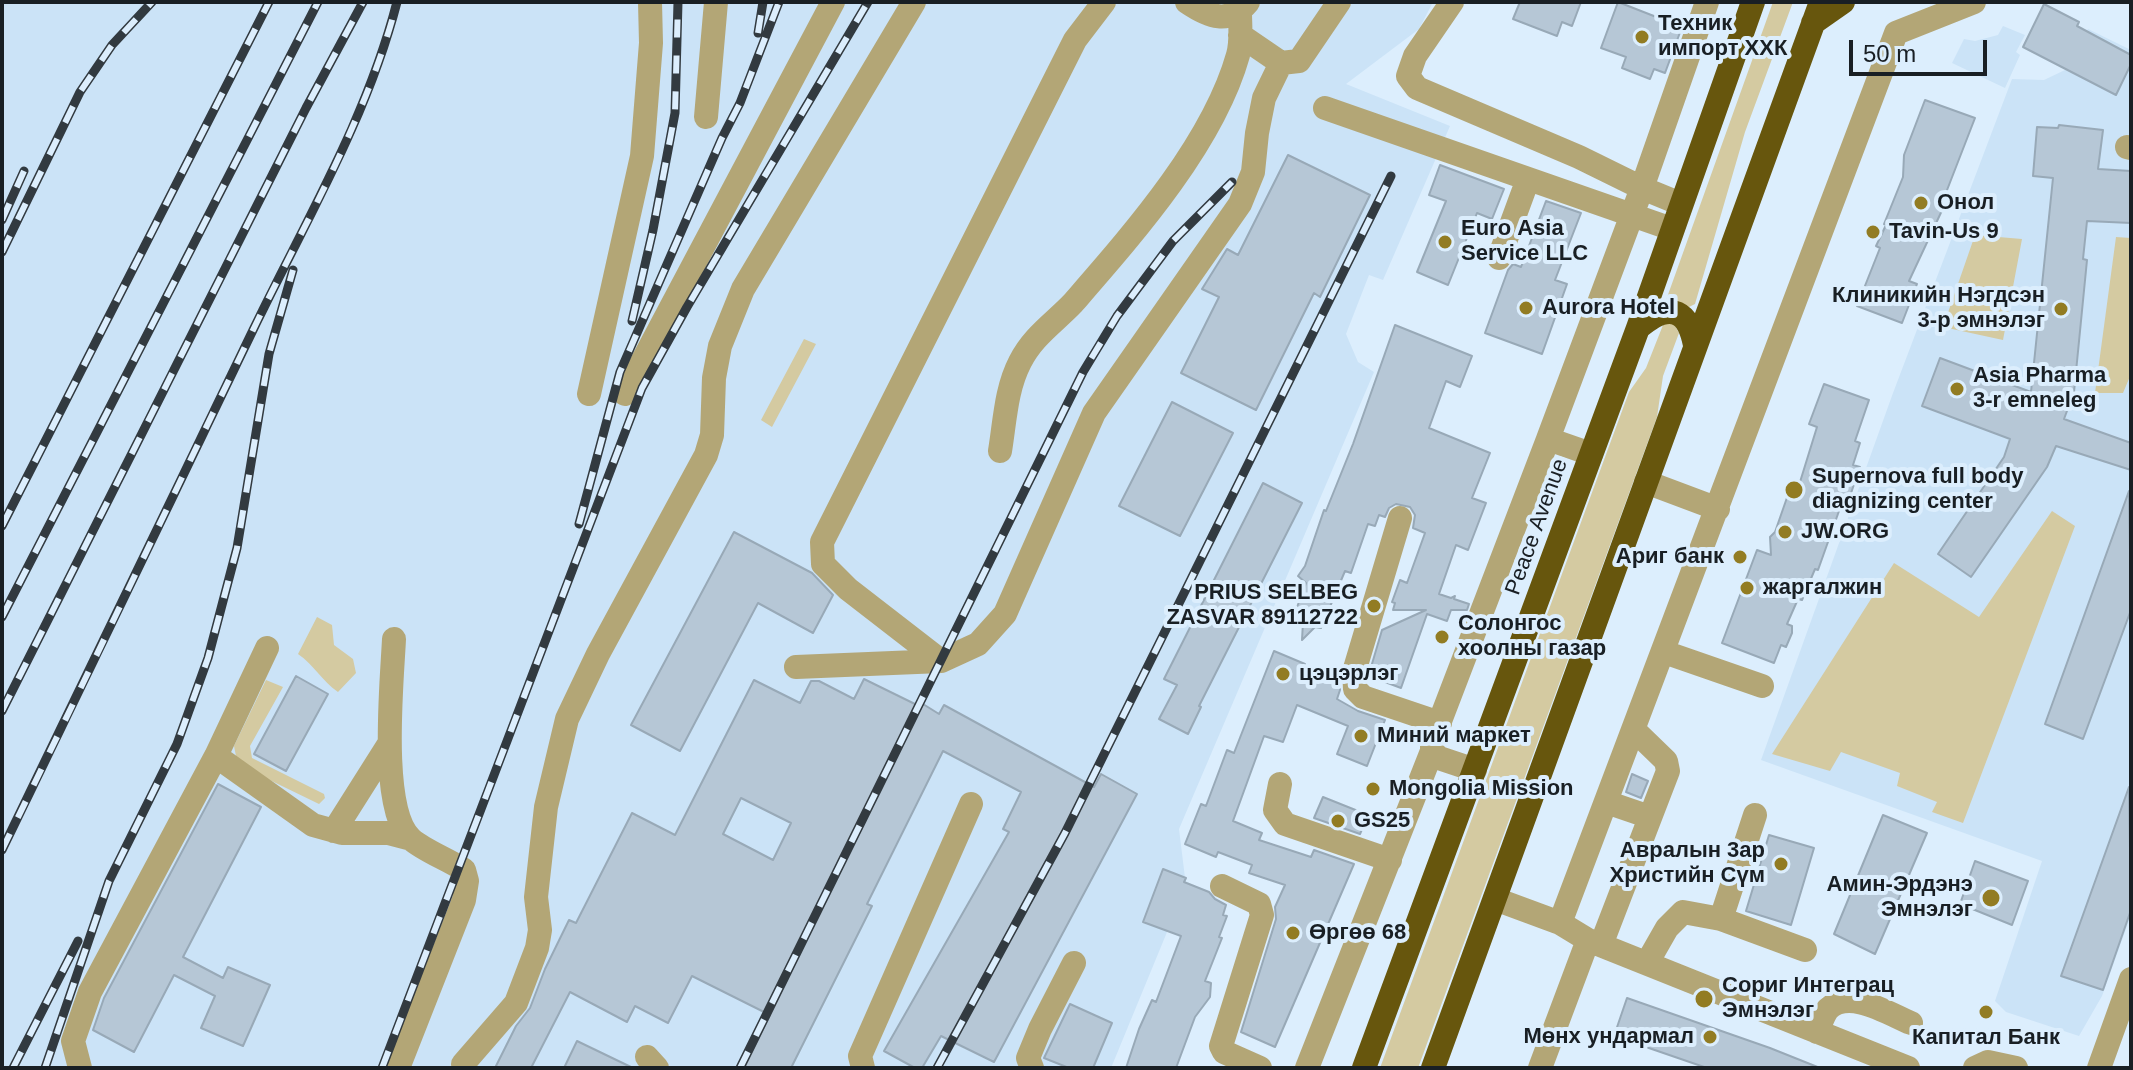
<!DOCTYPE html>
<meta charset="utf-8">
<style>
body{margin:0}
#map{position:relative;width:2133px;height:1070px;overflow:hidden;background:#dceefd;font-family:Helvetica,sans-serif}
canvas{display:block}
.frame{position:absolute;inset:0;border:4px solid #191f24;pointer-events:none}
.scale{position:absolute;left:1849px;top:40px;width:138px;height:36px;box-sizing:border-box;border:4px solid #191f24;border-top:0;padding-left:10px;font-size:24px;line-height:28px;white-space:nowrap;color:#191f24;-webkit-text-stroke:6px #dceefd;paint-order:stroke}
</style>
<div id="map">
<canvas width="2133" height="1070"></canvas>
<div class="frame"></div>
<div class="scale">50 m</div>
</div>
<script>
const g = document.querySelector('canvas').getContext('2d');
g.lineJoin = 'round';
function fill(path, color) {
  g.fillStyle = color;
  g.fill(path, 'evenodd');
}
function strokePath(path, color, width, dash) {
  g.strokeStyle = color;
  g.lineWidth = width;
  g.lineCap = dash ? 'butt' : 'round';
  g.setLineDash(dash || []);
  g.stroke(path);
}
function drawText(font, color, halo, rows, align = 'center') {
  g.font = font + ' Helvetica,sans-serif';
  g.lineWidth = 8;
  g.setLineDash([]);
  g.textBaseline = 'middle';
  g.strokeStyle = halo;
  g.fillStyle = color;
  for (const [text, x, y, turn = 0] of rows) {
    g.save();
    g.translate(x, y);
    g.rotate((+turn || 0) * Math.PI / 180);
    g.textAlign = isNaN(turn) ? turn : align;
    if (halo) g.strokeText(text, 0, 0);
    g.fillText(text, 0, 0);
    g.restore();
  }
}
const built = new Path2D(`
 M2,2H1433L1419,29L1346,84L1450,126L1383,280L1369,275L1346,334L1358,362L1374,372L1179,829L1186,886L1111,1068H2Z
 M2003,26L2025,35L2016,52L2020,55L2005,88L1952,63L1964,39L1975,41L1998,35Z
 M2088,29L2131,50V915L2102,996L2079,1036L2006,1012L1995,1001L2042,861L1761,760L1893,393L2012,79L2044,80L2065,70Z`);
const green = new Path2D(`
 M1773,2H1793L1745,132L1695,304L1687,308L1665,303Z
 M1975,235L2022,239L2003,340L1943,327Z
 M2116,237L2131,238V374L2123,393H2095Z
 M1673,322L1679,333L1663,376L1657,417L1418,1068H1380L1629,392L1646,368L1663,325Z
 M804,339L816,344L772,427L761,420Z
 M2052,511L2075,526L1963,823L1932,812L1937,802L1897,786L1900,773L1841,752L1830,771L1772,754L1894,563L1979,617Z
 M317,617L332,625L334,645L353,659L356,673L338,692C322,681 314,665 298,654Z
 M266,680L283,687L250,746L252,758L324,794L325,798L319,804L247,769L237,761L234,746Z`);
const building = new Path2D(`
 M1520,2H1581L1572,26L1562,22L1557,36L1513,19Z
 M1618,2L1682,27L1665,73L1654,69L1650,79L1622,68L1626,57L1601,48Z
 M2044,4L2079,22L2077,26L2131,55V64L2116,95L2023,47Z
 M1925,100L1975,118L1942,203L1945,204L1909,281L1917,284L1902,323L1857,306L1880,248L1876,246L1886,225L1884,224L1903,177L1904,155Z
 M2059,125L2103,130L2098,169L2131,171V223L2087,221L2083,259L2087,260L2074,392L2064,419L2131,443V470L2056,446L2047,467L1971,577L1938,554L2004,457L2010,439L1922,406L1940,358L2031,392L2053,178L2033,176L2037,127L2058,128Z
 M1288,155L1370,195L1320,297L1314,293L1256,410L1181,373L1219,297L1202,289L1227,249L1238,255Z
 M1440,165L1504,189L1492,219L1477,213L1448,285L1417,272L1446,201L1429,195Z
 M1546,201L1581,213L1555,280L1567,284L1542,354L1485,333L1508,270L1513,264L1521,267Z
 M1395,325L1472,356L1460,387L1446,381L1429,428L1490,453L1472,498L1486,503L1468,550L1456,545L1439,594L1451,598L1455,596L1454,599L1469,604L1467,610H1451L1447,621L1427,614L1401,688L1369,676V674L1382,630L1426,610H1393L1395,603L1392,602L1400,580L1407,583L1425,533L1413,528L1415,515L1410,507L1396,504L1389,508L1385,517L1379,515L1375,526L1368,524L1351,573L1345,571L1321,628L1315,627L1302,640L1303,622L1293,618L1306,583L1298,576L1305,566L1324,510L1326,511L1353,444Z
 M1824,384L1869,400L1855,441L1860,443L1853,465L1860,467L1849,499L1844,497L1818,570L1815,569L1802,600L1798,599L1787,624L1792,626V633L1786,647L1781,645L1774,663L1722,643L1757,550L1771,555L1770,537L1775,532L1790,489L1800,482L1817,427L1809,424Z
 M1172,402L1233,433L1180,536L1119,506Z
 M1263,483L1302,503L1199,706L1201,707L1188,734L1159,719L1177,685L1164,679Z
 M2129,491L2131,610L2083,739L2045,724Z
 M734,532L812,573L833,595L813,633L758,603L680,751L631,725Z
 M1274,651L1305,664L1304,668L1340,682V690L1337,699L1358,711L1385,720L1367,766L1337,754L1348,726L1297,705L1283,742L1264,736L1233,821L1262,833L1259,840L1311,857L1314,850L1354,864L1275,1047L1241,1032L1276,919L1275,907L1285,885L1249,873L1252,865L1218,852L1216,857L1185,844L1201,804L1206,806L1227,750L1234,753Z
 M296,676L328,694L286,771L254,754Z
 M864,679L921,707L923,704L939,714L944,705L1094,787L1101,774L1137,794L994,1062L941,1036L922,1068H915L884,1051L1009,832L1003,829L1021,792L943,751L867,904L872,906L791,1068H744L770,1015L692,976L668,1023L635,1006L627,1022L570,992L531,1068H495L516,1026L530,1008L545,969L569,920L576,923L632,813L675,835L754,680L800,703L811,681H819L854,699ZM741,798L791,823L773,860L723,834Z
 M1632,774L1648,781L1641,798L1626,792Z
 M218,784L261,807L183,957L223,978L228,967L270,985L243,1046L201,1028L215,996L174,975L134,1052L93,1030L104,998Z
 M2129,787L2131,910L2103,990L2061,976Z
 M1323,797L1368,815L1360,834L1314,818Z
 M1883,815L1927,833L1875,954L1834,934Z
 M1769,835L1814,848L1791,925L1746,911Z
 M1975,861L2028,881L2012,925L1960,904Z
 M1163,869L1186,878L1184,882L1209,892L1215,899L1226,905L1223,915L1227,916L1219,937L1222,938L1205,981L1211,983L1210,997L1195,1017L1176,1068H1126L1139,1029L1152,1000L1156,1002L1181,936L1143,922Z
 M1627,998L1770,1048L1820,1068H1707L1614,1036Z
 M1070,1004L1112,1023L1093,1068H1069L1044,1058Z
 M577,1041L633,1068H564Z`);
const minor = new Path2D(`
 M1187,2C1209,17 1229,25 1248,2
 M1452,2L1415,56L1408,76L1417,88L1579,157L1642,188L1548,439
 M1240,35L1281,63
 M1325,108L1672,229
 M706,117L716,2
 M2127,147L2131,148
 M1681,204L1642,188L1707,2
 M1499,258L1528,179
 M589,394L642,156L651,43L650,2
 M625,394L833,2
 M1000,451C1005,420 1006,389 1020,362C1033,336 1054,323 1073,303C1133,234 1213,144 1238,55C1242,41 1240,26 1240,12
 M1646,482L1718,509
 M1400,518L1354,672L1355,689L1363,697L1440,723
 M394,639C392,682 379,809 411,839C423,850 449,860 464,870L467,881L464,900L398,1068
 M1664,652L1762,686
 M941,661L848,589L823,564L822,542L1075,40L1104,2
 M796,667L941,661L978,644L1005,614L1094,413L1240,204L1253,172L1257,133L1264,98L1281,63L1299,61L1339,2
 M216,756L313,825L342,833H388L411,839
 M1475,770L1439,758L1432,751V742L1548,439L1591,454
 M1280,784L1275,810L1285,824L1390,860
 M1606,802L1650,817
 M334,831L389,744
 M1222,886L1259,904L1262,915L1221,1046L1224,1052L1260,1068
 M1495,899L1560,923L1588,940L1908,1068
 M1721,919L1755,815
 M1560,923L1896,33L1974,2
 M1601,945L1668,771L1666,761L1634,730
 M1647,963L1667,928L1683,912L1721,919L1805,950
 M1817,1032C1820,1026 1823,1015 1828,1009C1849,988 1889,1014 1911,1023
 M647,1057L657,1068
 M463,1064L516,1003L537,948L540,930L536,897L546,807L567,719L598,654L706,455L712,435L714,378L720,346L743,289L914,2
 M80,1068L73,1041L90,992L216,756L267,648
 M863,1068L860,1056L971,804
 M1032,1068L1028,1058L1040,1029L1074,963
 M1307,1068L1432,751
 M1540,1068L1588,940
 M1975,1068L1988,1062L2016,1068
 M2099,1068L2131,979`);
const highway = new Path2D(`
 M1813,23L1843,2
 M1638,328C1666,304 1687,305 1695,345
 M1364,1068L1638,328L1753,2
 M1433,1068L1821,2`);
const rail = new Path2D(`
 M758,33L763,2
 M2,220L24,171
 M2,252L80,92L112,45L152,2
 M632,321L653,230L675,113L678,2
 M579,524L620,372L722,138L740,103L779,2
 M2,526L269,2
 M2,617L318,2
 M2,711L306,108L363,2
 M2,850C87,676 170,502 254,328C306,220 367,118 397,2
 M13,1068L78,941
 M45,1068L109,881L177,744L208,658L237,548L269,354L293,270
 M382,1068L642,388L687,307L868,2
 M740,1068L1083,372L1117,316L1173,241L1232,182
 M937,1068L1065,833L1391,176`);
const markers = [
 [1642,37,8,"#927c23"],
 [1921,203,8,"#927c23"],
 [1873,232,8,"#927c23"],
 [1445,242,8,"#927c23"],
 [1526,308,8,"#927c23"],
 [2061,309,8,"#927c23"],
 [1957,389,8,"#927c23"],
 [1794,490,10,"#927c23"],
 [1785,532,8,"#927c23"],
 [1740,557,8,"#927c23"],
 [1747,588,8,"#927c23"],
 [1374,606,8,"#927c23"],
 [1442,637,8,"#927c23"],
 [1283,674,8,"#927c23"],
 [1361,736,8,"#927c23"],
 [1373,789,8,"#927c23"],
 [1338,821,8,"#927c23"],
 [1781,864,8,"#927c23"],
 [1991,898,10,"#927c23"],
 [1293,933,8,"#927c23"],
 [1704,999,10,"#927c23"],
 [1986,1012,8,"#927c23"],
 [1710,1037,8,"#927c23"]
];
const poiNames = [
 ["Техник",1658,24],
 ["импорт ХХК",1658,49],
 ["Онол",1937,203],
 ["Euro Asia",1461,229],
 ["Service LLC",1461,254],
 ["Tavin-Us 9",1889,232],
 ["Клиникийн Нэгдсэн",2045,296,"right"],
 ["3-р эмнэлэг",2045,321,"right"],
 ["Aurora Hotel",1542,308],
 ["Asia Pharma",1973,376],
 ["3-r emneleg",1973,401],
 ["Supernova full body",1812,477],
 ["diagnizing center",1812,502],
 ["JW.ORG",1801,532],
 ["Ариг банк",1724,557,"right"],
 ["жаргалжин",1763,588],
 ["PRIUS SELBEG",1358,593,"right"],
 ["ZASVAR 89112722",1358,618,"right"],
 ["Солонгос",1458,624],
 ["хоолны газар",1458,649],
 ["цэцэрлэг",1299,674],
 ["Миний маркет",1377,736],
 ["Mongolia Mission",1389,789],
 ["GS25",1354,821],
 ["Авралын 3ар",1765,851,"right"],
 ["Христийн Сүм",1765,876,"right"],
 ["Амин-Эрдэнэ",1973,885,"right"],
 ["Эмнэлэг",1973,910,"right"],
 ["Өргөө 68",1309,933],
 ["Сориг Интеграц",1722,986],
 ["Эмнэлэг",1722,1011],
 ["Мөнх ундармал",1694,1037,"right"],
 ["Капитал Банк",1986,1038,"center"]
];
const streetNames = [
 ["Peace Avenue",1537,527,-70]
];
fill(built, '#cbe3f7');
fill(green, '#d4caa1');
fill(building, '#b6c7d6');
strokePath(building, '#98a9b7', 2);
strokePath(minor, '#b3a676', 24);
strokePath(highway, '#67560d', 24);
strokePath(rail, '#323a40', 9);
strokePath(rail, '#dceefd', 6, [18]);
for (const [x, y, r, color] of markers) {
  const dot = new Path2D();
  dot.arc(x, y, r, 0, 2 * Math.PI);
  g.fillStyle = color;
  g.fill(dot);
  strokePath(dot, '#dceefd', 3);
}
drawText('bold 22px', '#191f24', '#dceefd', poiNames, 'left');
drawText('22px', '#191f24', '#dceefd', streetNames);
</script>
